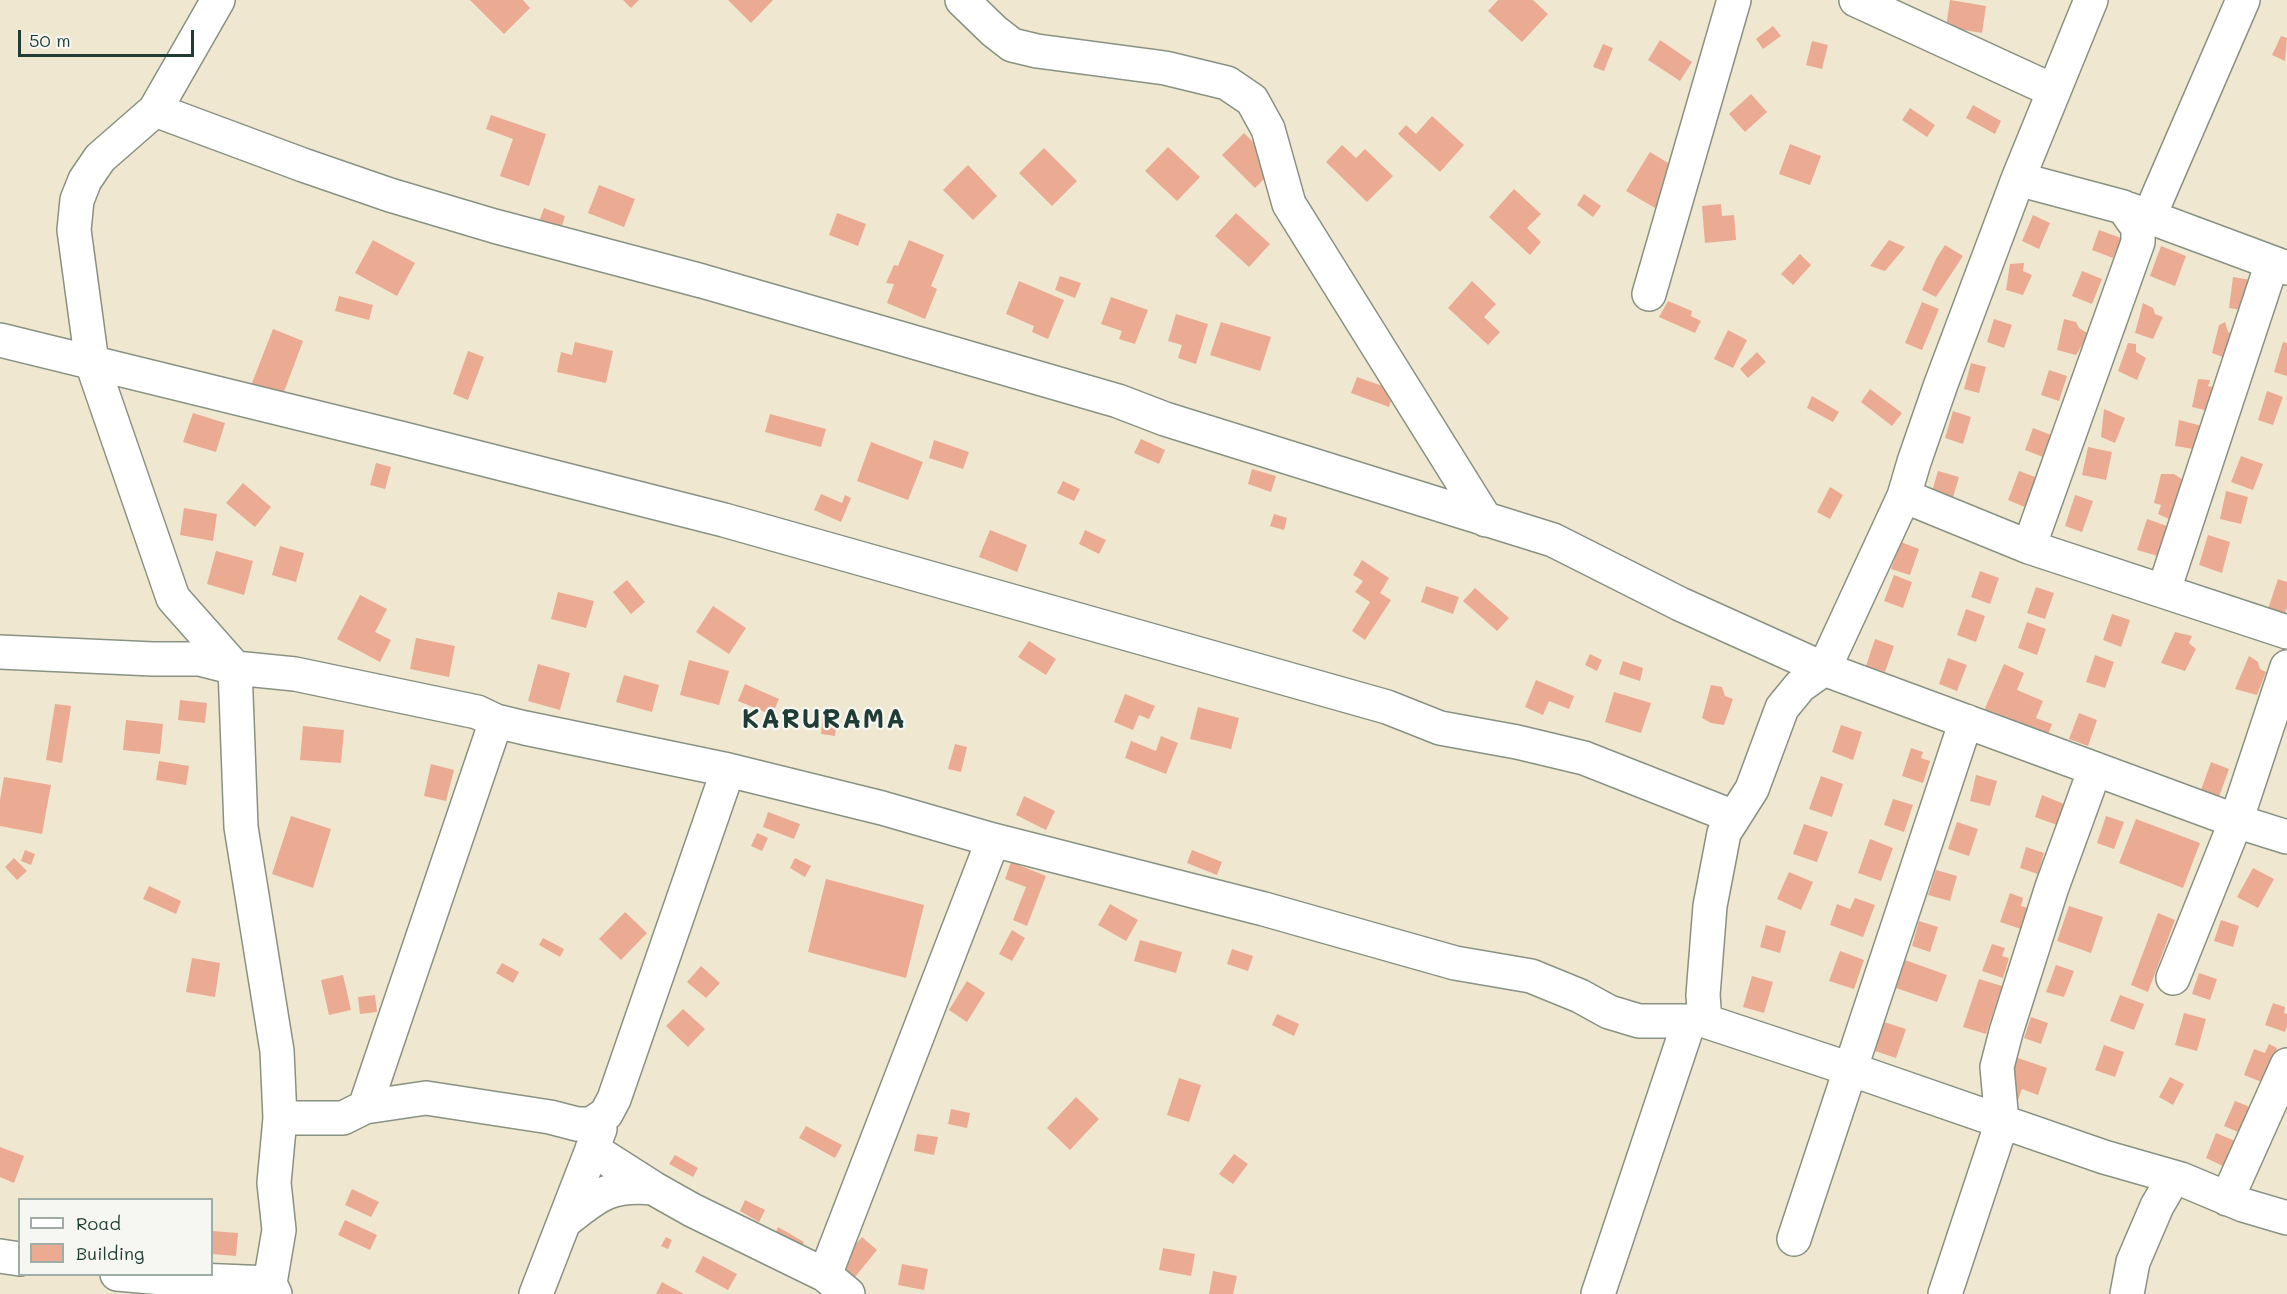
<!DOCTYPE html>
<style>
body{margin:0}
#map{position:relative;width:2287px;height:1294px;overflow:hidden;background:#f0e7d0;font-family:Mali,sans-serif}
canvas{display:block}
.legend{position:absolute;left:18px;top:1198px;width:195px;height:78px;box-sizing:border-box;background:#f6f6f2;border:2px solid #a0aca6;margin:0;padding:8px 10px;list-style:none;font-size:18px;color:#1f3d34}
.legend li{display:flex;align-items:center;gap:12px;height:30px}
.legend b{width:30px;border:2px solid #a0aca6}
.scale{position:absolute;left:18px;top:30px;width:176px;height:27px;box-sizing:border-box;border:3px solid #1f3d34;border-top:0;padding-left:8px;font-size:18px;line-height:21px;white-space:nowrap;color:#1f3d34;-webkit-text-stroke:4px #f6f6f2;paint-order:stroke}
</style>
<div id="map">
<canvas width="2287" height="1294"></canvas>
<ul class="legend">
<li><b style="height:8px;background:#fff"></b>Road</li>
<li><b style="height:16px;background:#ebab92"></b>Building</li>
</ul>
<div class="scale">50 m</div>
</div>
<script>
const g = document.querySelector('canvas').getContext('2d');
g.lineJoin = 'round';
function fill(path, color) {
  g.fillStyle = color;
  g.fill(path, 'evenodd');
}
function strokePath(path, color, width, dash) {
  g.strokeStyle = color;
  g.lineWidth = width;
  g.lineCap = dash ? 'butt' : 'round';
  g.setLineDash(dash || []);
  g.stroke(path);
}
function drawText(font, color, halo, rows, align = 'center') {
  g.font = font + ' Mali,sans-serif';
  g.lineWidth = 4.5;
  g.setLineDash([]);
  g.textBaseline = 'middle';
  g.strokeStyle = halo;
  g.fillStyle = color;
  for (const [text, x, y, turn = 0] of rows) {
    g.save();
    g.translate(x, y);
    g.rotate((+turn || 0) * Math.PI / 180);
    g.textAlign = isNaN(turn) ? turn : align;
    if (halo) g.strokeText(text, 0, 0);
    g.fillText(text, 0, 0);
    g.restore();
  }
}
const building = new Path2D(`
 M470,0H523L530,8L504,34Z
 M623,0H639L631,8Z
 M728,0H773L751,23Z
 M1498,0H1533L1548,14L1522,42L1488,11Z
 M1950,0L1986,6L1982,33L1946,27Z
 M1773,26L1781,36L1763,49L1756,39Z
 M2281,36L2287,38L2285,61L2272,55Z
 M1660,40L1692,62L1680,81L1648,60Z
 M1812,41L1828,45L1822,69L1806,65Z
 M1603,44L1613,48L1604,71L1593,67Z
 M1751,94L1767,112L1745,132L1729,114Z
 M1973,105L2001,121L1995,134L1966,118Z
 M1910,108L1935,125L1927,137L1902,120Z
 M491,115L546,134L529,186L500,176L513,139L486,129Z
 M1432,116L1464,145L1440,172L1398,134L1406,125L1416,134Z
 M1244,133L1277,166L1255,188L1222,155Z
 M1790,144L1821,156L1810,185L1779,174Z
 M1342,145L1356,158L1365,149L1393,176L1367,202L1326,162Z
 M1168,147L1200,177L1177,201L1145,171Z
 M1044,148L1077,181L1052,206L1019,173Z
 M1650,152L1678,169L1655,208L1626,191Z
 M968,165L997,196L973,220L943,190Z
 M599,185L635,199L624,227L588,213Z
 M1514,189L1541,214L1527,228L1541,242L1530,255L1489,217Z
 M1584,194L1601,206L1593,217L1577,205Z
 M1721,204L1722,216L1734,215L1736,240L1705,243L1702,206Z
 M544,208L565,216L560,232L538,224Z
 M837,213L866,224L858,246L829,235Z
 M1236,213L1270,244L1249,267L1215,236Z
 M2033,215L2050,223L2039,249L2022,241Z
 M2099,230L2121,238L2113,258L2092,250Z
 M373,240L415,263L397,296L355,273Z
 M909,240L944,255L931,286L937,289L925,319L887,303L894,284L886,283L894,265L898,266Z
 M1889,240L1905,247L1885,271L1870,266Z
 M1945,245L1963,256L1936,297L1922,290L1936,259Z
 M2161,246L2186,256L2175,286L2150,276Z
 M1800,254L1811,265L1793,285L1781,274Z
 M2024,263L2023,271L2032,275L2023,295L2006,290L2010,264Z
 M2082,271L2102,279L2092,304L2072,296Z
 M1060,276L1081,283L1075,298L1055,290Z
 M2233,277L2251,280L2247,311L2229,308Z
 M1019,281L1064,300L1048,339L1032,332L1034,326L1006,314Z
 M1472,281L1496,304L1484,317L1500,332L1488,345L1448,308Z
 M339,296L373,305L369,320L335,311Z
 M1111,297L1148,310L1135,344L1119,339L1122,331L1101,324Z
 M1668,301L1692,311L1691,316L1701,321L1695,333L1659,317Z
 M1922,302L1939,309L1922,350L1905,343Z
 M2143,303L2153,308L2155,314L2163,317L2153,339L2135,333Z
 M1176,314L1208,324L1196,364L1178,358L1182,345L1168,341Z
 M1994,319L2012,325L2004,348L1987,342Z
 M2064,319L2076,322L2079,328L2089,334L2076,355L2057,350Z
 M1221,322L1271,337L1260,371L1210,355Z
 M2225,322L2228,332L2240,336L2228,359L2212,353L2219,325Z
 M273,329L303,341L281,400L250,388Z
 M1728,330L1747,340L1733,368L1714,359Z
 M575,342L613,351L606,383L557,372L561,352L572,355Z
 M2283,342L2287,343V376L2274,372Z
 M2128,343L2136,344V352L2146,358L2137,380L2118,371Z
 M468,351L484,357L468,400L453,394Z
 M1757,352L1766,362L1748,378L1740,369Z
 M1971,363L1986,367L1979,393L1964,389Z
 M2049,370L2067,376L2059,401L2041,395Z
 M1357,377L1394,390L1389,407L1351,393Z
 M2198,379L2210,380L2208,386L2217,388L2209,411L2192,407Z
 M1870,389L1902,413L1892,426L1861,402Z
 M2267,391L2283,397L2273,425L2258,420Z
 M1812,396L1839,412L1833,422L1807,408Z
 M2104,409L2125,418L2115,443L2101,437Z
 M1953,411L1971,417L1963,444L1945,438Z
 M193,413L225,423L216,452L183,442Z
 M770,414L826,429L821,447L765,432Z
 M2179,420L2202,426L2193,449L2175,446Z
 M2033,428L2051,435L2043,457L2025,450Z
 M1141,439L1165,450L1159,464L1134,453Z
 M934,440L969,452L963,469L929,458Z
 M871,442L923,462L908,500L857,481Z
 M2088,447L2112,452L2106,480L2082,475Z
 M2241,456L2263,464L2253,490L2231,482Z
 M376,463L391,467L385,489L370,485Z
 M1252,469L1276,476L1271,492L1248,484Z
 M1938,471L1959,477L1951,504L1930,498Z
 M2019,471L2038,478L2027,508L2008,500Z
 M2161,474H2174L2186,482L2171,520L2158,514L2161,505L2154,503Z
 M1063,481L1080,489L1074,501L1057,493Z
 M243,483L271,507L255,527L226,503Z
 M1830,487L1843,495L1830,519L1817,512Z
 M2226,491L2248,497L2241,524L2220,519Z
 M821,494L842,503L845,495L851,498L841,522L814,510Z
 M2075,495L2093,501L2082,532L2065,526Z
 M184,508L217,514L213,541L180,535Z
 M1274,514L1287,518L1284,530L1270,526Z
 M2147,519L2167,526L2158,556L2137,550Z
 M990,530L1027,545L1017,572L979,557Z
 M1085,530L1106,540L1099,554L1079,544Z
 M2208,535L2230,542L2222,573L2199,565Z
 M1901,542L1919,549L1910,575L1891,569Z
 M280,546L304,553L296,582L272,575Z
 M216,551L253,561L244,595L207,584Z
 M1362,560L1389,578L1380,593L1391,600L1365,640L1352,631L1370,602L1355,592L1363,581L1353,575Z
 M1980,571L1999,578L1990,604L1971,597Z
 M1894,575L1912,582L1903,608L1884,601Z
 M2278,579L2287,582V607L2285,614L2268,609Z
 M627,580L645,602L631,614L613,592Z
 M1426,586L1459,597L1453,614L1421,602Z
 M2036,587L2054,593L2045,619L2027,613Z
 M1475,588L1509,618L1497,631L1463,601Z
 M558,592L594,601L586,628L551,619Z
 M360,595L387,609L375,632L391,640L380,662L337,639Z
 M713,606L746,628L729,654L696,632Z
 M1966,609L1985,616L1976,642L1957,635Z
 M2112,614L2130,620L2121,647L2103,640Z
 M2027,622L2046,629L2037,655L2018,648Z
 M2175,632L2192,636L2189,643L2196,649L2185,671L2161,663Z
 M416,638L455,646L449,677L410,669Z
 M1875,639L1894,646L1885,672L1866,666Z
 M1029,641L1056,659L1046,675L1018,657Z
 M1590,654L1602,660L1597,671L1585,665Z
 M2095,655L2114,662L2105,688L2086,682Z
 M2249,656L2258,662L2260,669L2266,672L2257,695L2235,689Z
 M1948,658L1967,665L1957,691L1939,684Z
 M689,660L729,671L719,705L680,695Z
 M1623,661L1643,668L1640,681L1619,674Z
 M538,664L570,673L560,710L528,701Z
 M2004,664L2024,673L2017,690L2043,701L2036,718L2052,724L2046,740L1983,713Z
 M624,675L659,685L652,712L616,702Z
 M1536,680L1574,696L1569,709L1549,701L1543,715L1525,707Z
 M745,684L779,699L772,715L738,701Z
 M1711,685L1722,687L1725,696L1733,699L1724,725L1711,723L1702,718Z
 M1614,692L1651,703L1641,733L1605,722Z
 M1125,694L1155,706L1149,719L1139,715L1133,730L1114,722Z
 M180,700L207,703L205,723L178,720Z
 M55,704L71,706L62,763L46,760Z
 M1198,707L1239,718L1231,749L1190,739Z
 M823,713L838,714L835,736L821,734Z
 M2079,713L2097,720L2088,746L2069,739Z
 M126,720L163,724L160,754L123,750Z
 M1841,725L1862,732L1853,760L1832,752Z
 M303,726L344,730L341,763L300,760Z
 M1161,736L1178,743L1166,774L1125,758L1131,741L1156,751Z
 M955,744L967,747L961,772L948,769Z
 M1911,748L1923,752L1921,758L1930,761L1923,783L1902,776Z
 M159,761L189,766L186,785L156,780Z
 M2211,762L2229,769L2219,797L2201,790Z
 M431,764L454,770L446,801L424,796Z
 M1976,775L1997,781L1990,806L1970,801Z
 M1821,776L1843,784L1832,817L1809,809Z
 M4,777L51,785L42,834L0,826V800Z
 M2042,795L2064,804L2057,825L2035,817Z
 M1024,796L1055,811L1046,830L1016,815Z
 M1893,799L1913,805L1904,832L1884,825Z
 M768,812L800,824L794,839L763,827Z
 M291,816L331,829L313,888L272,874Z
 M2106,816L2124,822L2114,849L2097,843Z
 M2136,819L2200,843L2183,888L2119,863Z
 M1957,822L1978,829L1969,856L1948,849Z
 M1804,824L1828,832L1817,862L1793,854Z
 M757,833L768,838L762,851L751,846Z
 M1870,839L1893,848L1881,881L1858,873Z
 M2026,847L2044,853L2038,874L2020,868Z
 M25,850L35,854L31,865L21,861Z
 M1192,850L1222,862L1217,875L1187,863Z
 M14,858L27,871L17,880L5,867Z
 M795,858L811,866L805,877L790,868Z
 M1011,862L1046,876L1027,926L1013,920L1026,887L1005,879Z
 M2253,868L2274,879L2258,908L2237,897Z
 M1936,870L1957,876L1950,901L1928,895Z
 M1789,872L1813,882L1801,910L1777,899Z
 M826,879L924,905L906,978L808,952Z
 M149,886L181,901L176,914L143,899Z
 M2010,893L2023,898L2021,906L2028,908L2021,929L2000,922Z
 M1855,898L1875,905L1863,937L1830,925L1837,904L1850,909Z
 M1110,904L1138,920L1126,941L1098,925Z
 M2069,906L2103,917L2091,953L2057,941Z
 M625,912L647,933L621,960L599,939Z
 M2158,913L2175,920L2148,992L2131,985Z
 M2221,920L2239,926L2233,947L2214,941Z
 M1919,921L1938,927L1930,952L1912,946Z
 M1766,925L1786,931L1780,953L1760,947Z
 M1012,930L1025,938L1012,961L999,954Z
 M543,938L564,949L560,957L539,945Z
 M1140,940L1182,952L1176,973L1134,961Z
 M1992,944L2005,948L2002,956L2009,958L2003,978L1982,971Z
 M1232,949L1253,956L1248,971L1227,964Z
 M1840,951L1864,960L1854,989L1829,981Z
 M192,958L220,963L215,997L186,992Z
 M1905,960L1947,975L1937,1002L1887,985L1894,967L1901,970Z
 M502,963L519,972L513,983L496,973Z
 M2056,965L2074,971L2064,997L2046,992Z
 M701,966L720,983L706,998L687,982Z
 M2199,973L2217,979L2210,1000L2192,994Z
 M343,975L351,1010L329,1015L321,980Z
 M1752,976L1773,982L1764,1013L1743,1007Z
 M1979,979L2002,986L1986,1034L1963,1027Z
 M967,981L985,993L967,1022L949,1010Z
 M375,995L377,1012L360,1014L358,997Z
 M2120,995L2144,1004L2134,1030L2110,1021Z
 M2273,1003L2285,1007L2284,1013L2287,1014V1026L2285,1032L2265,1025Z
 M683,1009L705,1029L688,1047L666,1026Z
 M2184,1013L2206,1019L2197,1051L2175,1045Z
 M1277,1014L1299,1024L1294,1036L1272,1025Z
 M2031,1017L2048,1023L2041,1044L2024,1038Z
 M1884,1022L1906,1029L1896,1058L1875,1051Z
 M2269,1044L2277,1048L2264,1083L2244,1075L2254,1049L2265,1053Z
 M2104,1045L2124,1052L2115,1077L2095,1070Z
 M2015,1057L2047,1068L2038,1095L2022,1089L2018,1100L2007,1096Z
 M2170,1077L2184,1084L2173,1105L2159,1097Z
 M1179,1078L1201,1085L1189,1122L1167,1115Z
 M1076,1097L1099,1119L1070,1150L1047,1128Z
 M2235,1101L2255,1109L2245,1135L2224,1126Z
 M951,1109L970,1113L967,1128L948,1124Z
 M806,1126L842,1145L835,1158L799,1138Z
 M2216,1133L2235,1141L2225,1167L2206,1158Z
 M917,1134L938,1137L934,1155L914,1151Z
 M0,1147L24,1156L14,1183L0,1177Z
 M1234,1154L1248,1164L1233,1184L1219,1174Z
 M675,1155L698,1168L693,1177L669,1164Z
 M352,1189L379,1202L371,1217L345,1205Z
 M745,1200L765,1210L759,1222L740,1211Z
 M345,1220L377,1235L370,1250L338,1235Z
 M778,1227L804,1242L799,1252L773,1238Z
 M212,1231L238,1233L236,1256L212,1254Z
 M666,1237L672,1240L668,1249L661,1246Z
 M862,1237L877,1250L855,1277L839,1264Z
 M1163,1248L1195,1254L1191,1276L1159,1270Z
 M703,1256L737,1274L728,1290L695,1272Z
 M902,1264L928,1269L924,1290L898,1285Z
 M1213,1271L1237,1276L1233,1294H1209Z
 M662,1282L684,1294H656Z`);
const minor = new Path2D(`
 M218,0L155,110L100,158L85,180L77,200L74,230L92,363L173,598L235,668L295,674L477,712L496,721L525,728L728,770L882,808L993,840L1264,909L1455,963L1531,976L1580,996L1609,1012L1639,1021H1705L1850,1069L2104,1157L2181,1179L2243,1205L2287,1218
 M962,0L994,31L1012,45L1037,51L1165,68L1227,83L1252,100L1268,129L1289,204L1486,520
 M1856,0L2054,91
 M155,110L303,165L390,195L494,226L702,281L1118,401L1165,419L1553,540L1680,604L1824,669L2236,821L2287,837
 M2018,179L2123,207L2138,228V242L2029,547
 M2128,209L2287,268
 M2149,217L2243,0
 M1649,294L1734,0
 M0,340L400,438L724,520L1387,707L1440,728L1517,742L1584,758L1734,817
 M1904,496L2029,547L2287,632
 M2164,590L2272,263
 M0,652L153,659H200L235,668L241,827L277,1051L280,1118L274,1183L279,1230L270,1283L275,1294
 M2173,978L2236,821L2287,667
 M1705,1021L1703,995L1710,906L1724,833L1752,789L1782,708L1800,686L1824,669L1904,496L1914,462L1941,384L2018,179L2091,0
 M365,1107L496,721
 M280,1118H343L365,1107L426,1098L550,1117L577,1124H591L606,1114L614,1099L728,770
 M592,1149L653,1188L692,1210L825,1275L993,840
 M2227,1199L2287,1065
 M564,1222C597,1196 608,1184 653,1188
 M1794,1239L1966,721
 M0,1256L20,1259
 M117,1274L173,1279L270,1283
 M825,1275L848,1294
 M536,1294L600,1129
 M1598,1294L1689,1022
 M1945,1294L2002,1122L1997,1067L2006,1032L2052,887L2095,769
 M2127,1294L2133,1262L2157,1206L2174,1177`);
const districtNames = [
 ["KARURAMA",824,720]
];
fill(building, '#ebab92');
strokePath(minor, '#889282', 36);
strokePath(minor, '#fff', 33);
g.letterSpacing = '1.5px';
drawText('bold 27px', '#1f3d34', '#f6f6f2', districtNames);
g.letterSpacing = '0px';
</script>
